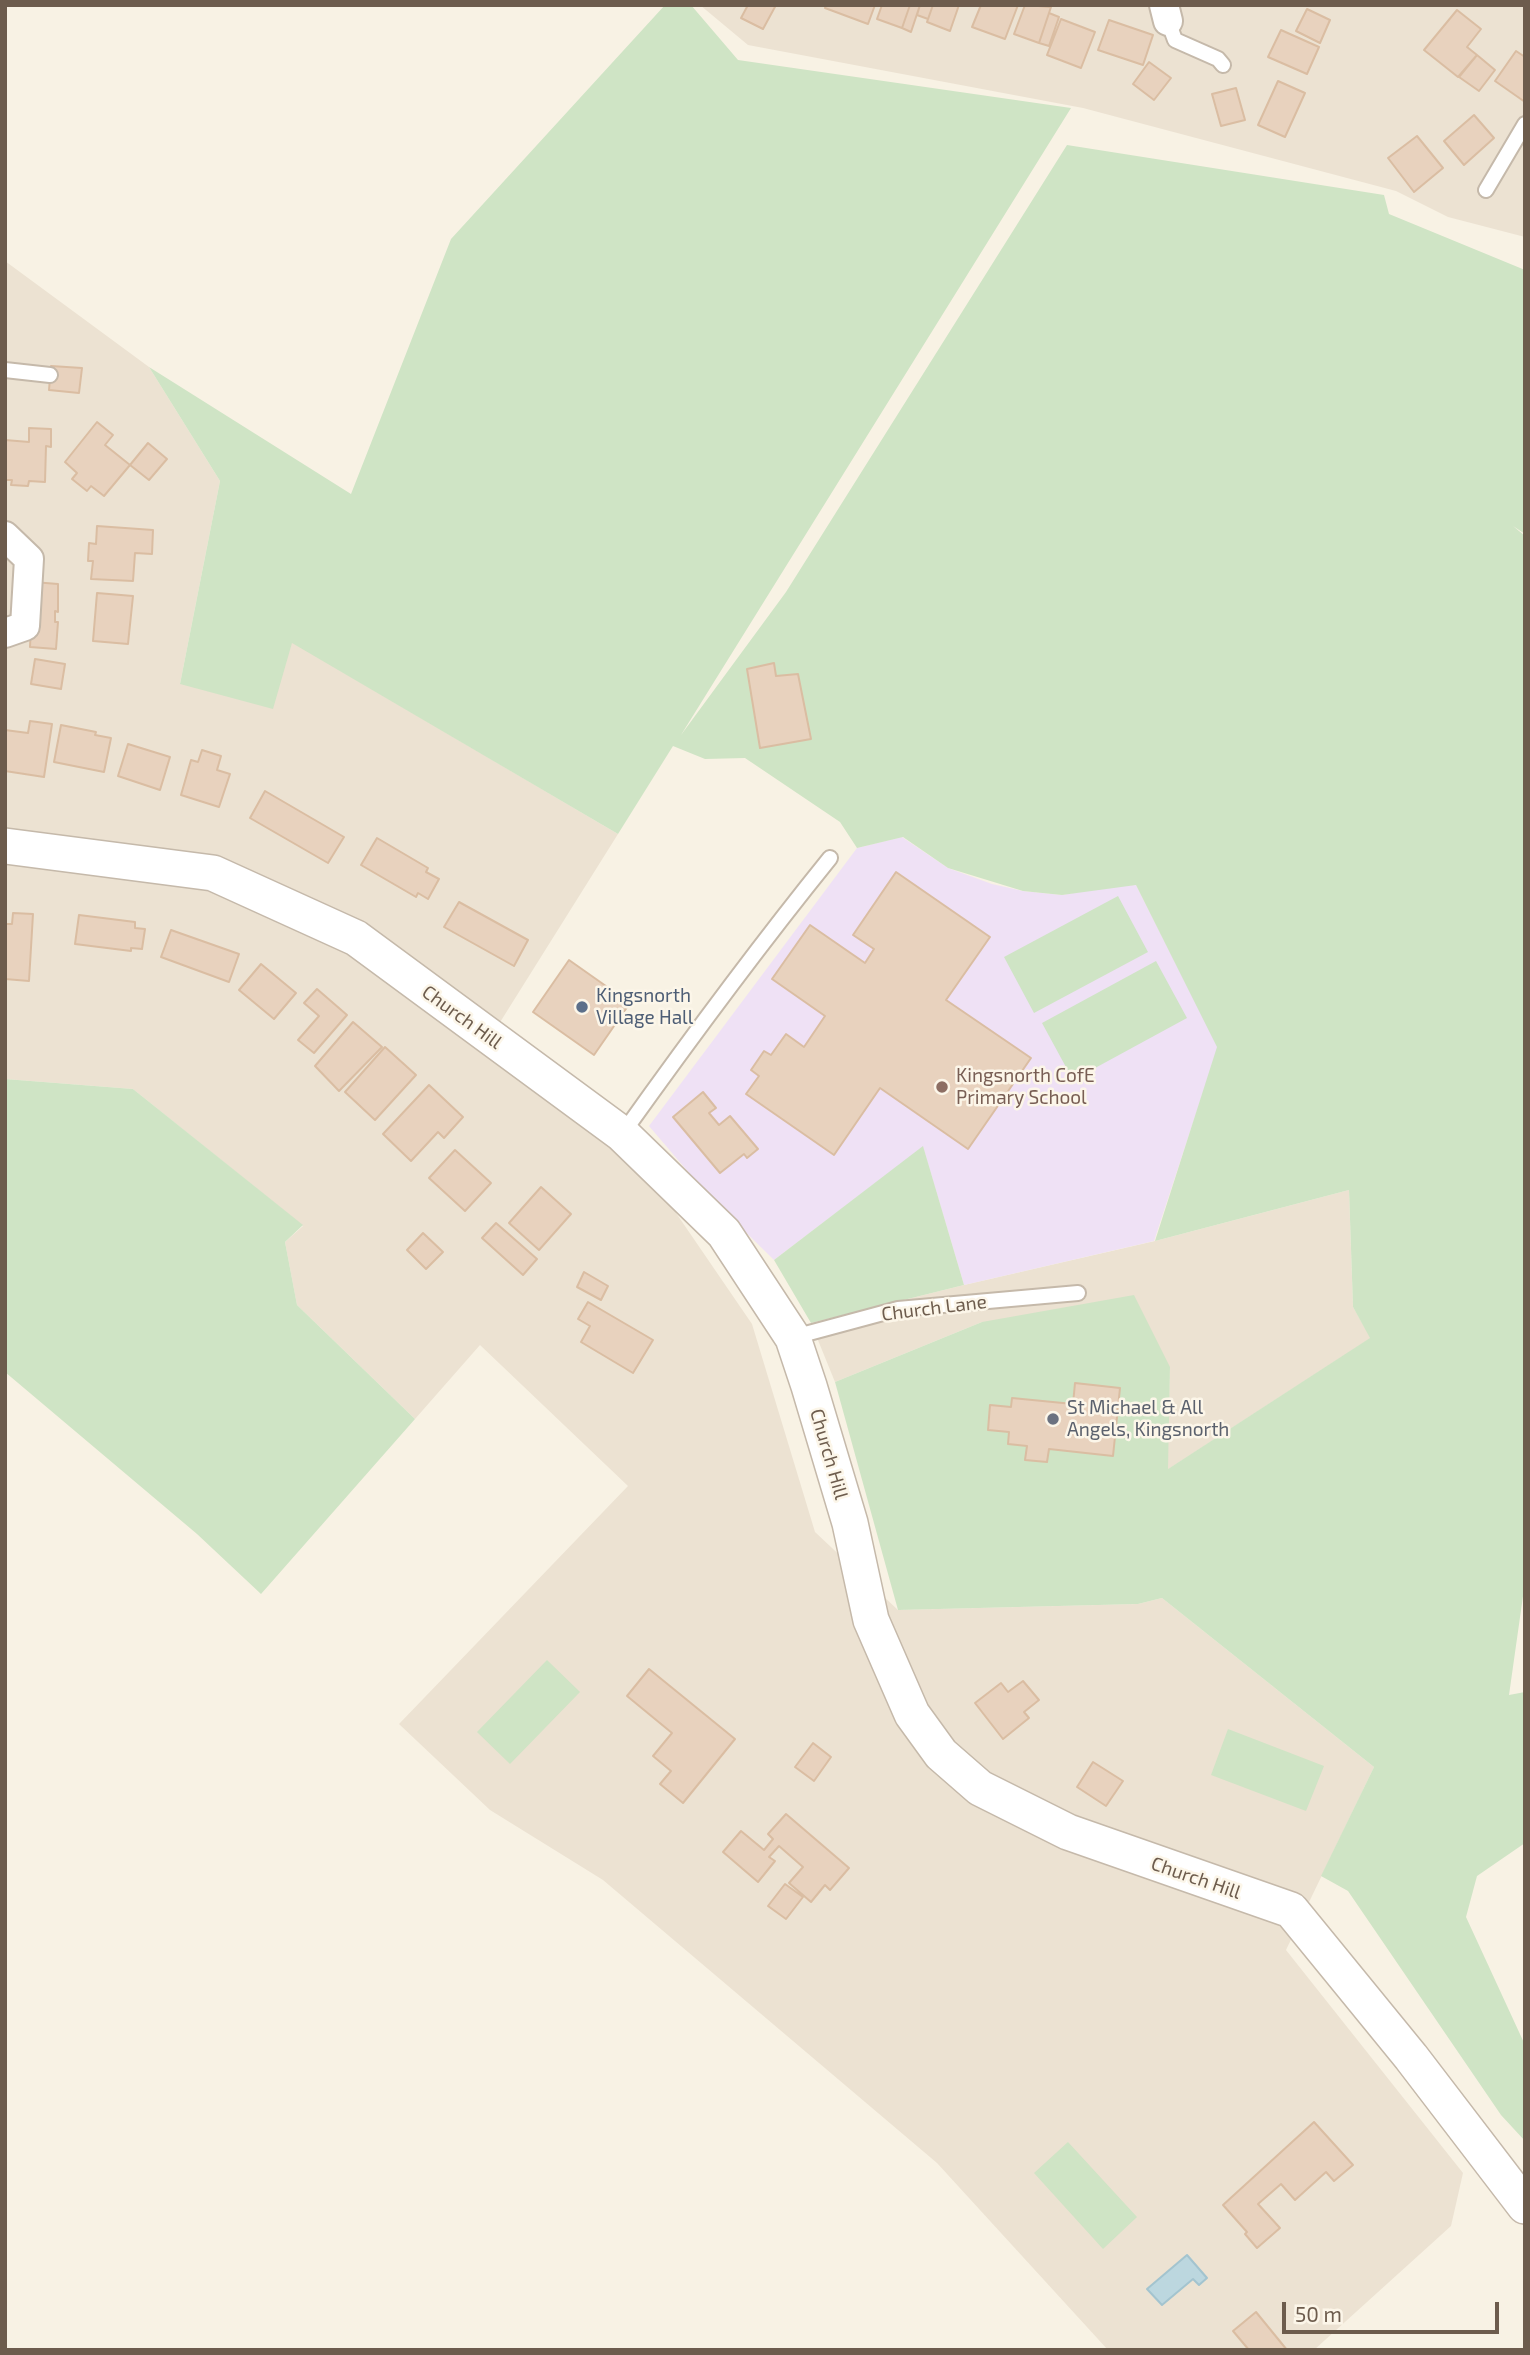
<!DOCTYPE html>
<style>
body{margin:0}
#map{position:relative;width:1530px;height:2355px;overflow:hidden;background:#f8f2e4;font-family:"Exo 2",sans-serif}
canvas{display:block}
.frame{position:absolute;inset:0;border:7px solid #6d5c4d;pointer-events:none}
.scale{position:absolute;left:1282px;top:2302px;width:217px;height:32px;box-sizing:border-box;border:4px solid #6d5c4d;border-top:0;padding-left:9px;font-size:21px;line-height:24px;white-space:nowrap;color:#6d5c4d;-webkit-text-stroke:5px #fcf6e9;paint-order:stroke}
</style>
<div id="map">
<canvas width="1530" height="2355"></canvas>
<div class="frame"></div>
<div class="scale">50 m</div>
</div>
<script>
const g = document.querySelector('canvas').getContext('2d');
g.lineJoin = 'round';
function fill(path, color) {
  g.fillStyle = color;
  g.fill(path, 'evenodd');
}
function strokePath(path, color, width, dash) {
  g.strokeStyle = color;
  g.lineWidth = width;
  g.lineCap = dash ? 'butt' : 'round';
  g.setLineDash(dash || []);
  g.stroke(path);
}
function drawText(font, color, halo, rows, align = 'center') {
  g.font = font + ' "Exo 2",sans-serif';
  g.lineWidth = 5;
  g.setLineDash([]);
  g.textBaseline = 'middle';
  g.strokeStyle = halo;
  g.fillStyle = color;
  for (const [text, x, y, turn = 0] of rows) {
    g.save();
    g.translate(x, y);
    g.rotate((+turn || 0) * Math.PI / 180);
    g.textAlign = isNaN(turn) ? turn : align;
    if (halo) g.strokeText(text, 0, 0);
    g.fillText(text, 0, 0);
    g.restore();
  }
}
const residential = new Path2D(`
 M700,5H1525V237L1448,217L1396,191L1083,108L748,45Z
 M5,261L149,367L220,481L180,684L292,642L618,834L482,1051L622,1134L752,1324L815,1532L898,1610L1138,1604L1162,1598L1374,1767L1286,1950L1463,2173L1451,2226L1314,2350H1108L937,2163L603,1880L490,1810L399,1724L628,1486L480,1345L415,1419L297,1305L285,1242L303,1226L133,1089L5,1079Z
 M1349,1190L1353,1307L1371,1338L1167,1470L1170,1367L982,1322L835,1382L811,1323L964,1285L1155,1241Z`);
const education = new Path2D(`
 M902,837L948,868L992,884L1023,891L1062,895L1114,886L1136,885L1218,1047L1154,1241L964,1285L923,1147L774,1260L707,1194L649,1126L857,848Z`);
const green = new Path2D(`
 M665,5H691L738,60L1071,108L681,735L786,592L1067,145L1384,195L1389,214L1525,270V534L1513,526L1525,536V1582L1509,1695L1525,1692V1843L1477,1876L1466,1917L1525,2045V2141L1501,2115L1348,1891L1321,1876L1374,1767L1162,1598L1138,1604L898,1610L835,1382L982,1322L1134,1295L1170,1367L1168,1469L1370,1338L1353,1307L1349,1190L1155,1241L1217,1047L1136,885L1062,895L1023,891L948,868L903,837L857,848L840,822L745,758L705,759L673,746L618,834L292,643L273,709L180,684L220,481L149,367L351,494L451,239Z
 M1118,896L1148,952L1034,1013L1004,957Z
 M1156,961L1187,1018L1073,1080L1042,1023Z
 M5,1079L133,1089L303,1225L285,1242L297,1305L415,1419L261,1594L197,1534L5,1372Z
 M923,1146L964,1285L811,1323L774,1260Z
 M547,1660L580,1692L510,1764L477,1732Z
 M1228,1729L1324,1766L1306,1811L1211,1775Z
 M1068,2142L1137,2217L1103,2249L1034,2173Z`);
const water = new Path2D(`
 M1187,2255L1207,2278L1199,2285L1193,2279L1162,2305L1147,2289Z`);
const building = new Path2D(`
 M748,5H776L763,29L741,18Z
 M826,5H875L868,24L825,8Z
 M882,5H910L902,28L877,19Z
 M910,5H920L911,32L902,28Z
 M920,5H933L928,19L917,15Z
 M933,5H959L950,31L927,22Z
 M981,5H1018L1005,39L972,27Z
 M1025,5L1051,7L1039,43L1014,34Z
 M1307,9L1330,20L1320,43L1296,31Z
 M1457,10L1481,29L1467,47L1477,55L1458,77L1424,50Z
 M1049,13L1059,17L1049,46L1039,43Z
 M1061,19L1095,32L1081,68L1047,55Z
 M1109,20L1153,35L1143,65L1098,50Z
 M1281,30L1319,47L1307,74L1268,57Z
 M1516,51L1525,57V102L1495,81Z
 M1477,55L1495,70L1479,91L1459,77Z
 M1149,62L1171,78L1154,100L1133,84Z
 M1278,81L1305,93L1285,137L1258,125Z
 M1236,88L1245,120L1221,126L1212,94Z
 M1474,115L1494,138L1464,165L1444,141Z
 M1417,136L1443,168L1414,192L1388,158Z
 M51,366L82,368L79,393L49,390Z
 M97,422L113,435L105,445L130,465L104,496L91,486L87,491L72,479L77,473L65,462Z
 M29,428L51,429V447L46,446L45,482L29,481L28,486L11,485L12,480H5V440L29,442Z
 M148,443L167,459L149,480L130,465Z
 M97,526L153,530L152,554L135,553L133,581L91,579L93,561H88L89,543L96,544Z
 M33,582L58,584V612L55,611V622H58L56,649L30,647Z
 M97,593L133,596L128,644L93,641Z
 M35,659L65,664L61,689L31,684Z
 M774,663L776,676L798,674L811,739L760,748L747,669Z
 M30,721L52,724L44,777L5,771V730L28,733Z
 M61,725L96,732L95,735L111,738L104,772L54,762Z
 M128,744L170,757L160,790L118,776Z
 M202,750L221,756L217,770L230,774L219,807L181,795L191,760L198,762Z
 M265,791L344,837L328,863L250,818Z
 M377,838L428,868L426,872L439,879L428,899L418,893L416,897L361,865Z
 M896,872L990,937L946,1000L1031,1058L968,1149L880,1088L834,1155L746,1094L759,1076L751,1070L764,1051L771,1055L786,1034L804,1047L825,1016L772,979L810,925L865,963L874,949L853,935Z
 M459,902L528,940L514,966L444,927Z
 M13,913L33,914L29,981L5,979V924H12Z
 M79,915L135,922V928L145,929L142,949L131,948V951L75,944Z
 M171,930L239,954L229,982L161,957Z
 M569,960L630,1003L594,1055L533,1012Z
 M261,964L296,993L274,1019L239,990Z
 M317,989L347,1015L314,1053L298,1040L319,1016L304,1003Z
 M353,1022L382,1047L339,1091L315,1066Z
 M385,1047L416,1075L375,1120L345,1092Z
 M429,1085L463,1117L444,1138L438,1132L411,1161L383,1134Z
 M703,1092L716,1108L709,1113L719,1125L730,1116L758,1149L747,1158L744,1154L720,1173L673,1117Z
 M455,1150L491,1183L465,1211L429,1178Z
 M541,1187L571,1214L539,1250L509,1223Z
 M496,1223L537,1259L523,1275L482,1238Z
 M423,1233L443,1252L426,1269L407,1250Z
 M584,1272L608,1286L601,1300L577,1287Z
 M588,1302L653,1340L633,1373L581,1342L590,1326L578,1319Z
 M1075,1383L1120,1388L1113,1456L1049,1449L1047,1462L1025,1460L1027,1446L1008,1444L1009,1432L988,1430L990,1405L1011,1407L1012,1398L1073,1404Z
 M649,1669L735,1739L683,1803L660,1784L671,1771L653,1756L672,1733L627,1696Z
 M1023,1681L1039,1700L1024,1712L1029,1718L1003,1739L975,1703L1001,1683L1008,1692Z
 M813,1743L831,1757L814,1781L795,1767Z
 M1093,1762L1123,1781L1106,1806L1077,1787Z
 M786,1814L849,1868L830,1890L825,1885L811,1902L789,1883L803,1867L779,1846L769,1857L775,1861L758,1882L723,1852L741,1831L764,1850L773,1839L768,1834Z
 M785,1884L803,1897L786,1919L768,1906Z
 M1314,2122L1353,2165L1334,2181L1326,2172L1295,2200L1281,2184L1258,2204L1280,2228L1257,2248L1245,2234L1247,2232L1223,2205Z
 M1256,2312L1287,2350H1249L1233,2331Z`);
const service = new Path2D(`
 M1168,21L1175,40L1218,59L1223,65
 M1486,190L1525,124
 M5,370L50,375
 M623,1133C690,1039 758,947 830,858
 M794,1337L898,1309L1078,1293`);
const minor = new Path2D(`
 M1164,5L1168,21
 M5,536L29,559L25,626L5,633`);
const tertiary = new Path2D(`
 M5,846L213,873L356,938L622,1134L724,1233L793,1338L809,1386L850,1523L871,1620L912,1714L941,1754L980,1788L1068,1832L1291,1910L1411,2057L1525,2206`);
const markers = [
 [582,1007,7,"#5c6f8a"],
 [942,1087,7,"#8d6e63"],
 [1053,1419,7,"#6b7280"]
];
const serviceNames = [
 ["Kingsnorth",596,996],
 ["Village Hall",596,1018]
];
const streetNames = [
 ["Church Hill",462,1017,36],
 ["Church Lane",934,1308,-7],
 ["Church Hill",829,1454,74],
 ["Church Hill",1196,1878,19]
];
const educationNames = [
 ["Kingsnorth CofE",956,1076],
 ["Primary School",956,1098]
];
const worshipNames = [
 ["St Michael & All",1067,1408],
 ["Angels, Kingsnorth",1067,1430]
];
fill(residential, '#ece2d2');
fill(education, '#efe1f5');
fill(green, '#cfe4c5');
fill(water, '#bcd7df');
strokePath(water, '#a3c4cf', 2);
fill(building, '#e8d2be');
strokePath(building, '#dabda2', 2);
strokePath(service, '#c5b9aa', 18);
strokePath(minor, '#c5b9aa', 32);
strokePath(tertiary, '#c5b9aa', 38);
strokePath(service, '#fff', 14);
strokePath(minor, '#fff', 28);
strokePath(tertiary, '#fff', 35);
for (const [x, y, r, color] of markers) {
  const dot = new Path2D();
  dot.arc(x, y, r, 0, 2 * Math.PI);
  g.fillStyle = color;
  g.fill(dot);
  strokePath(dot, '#fcf6e9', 2.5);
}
drawText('19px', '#4e5e75', '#fcf6e9', serviceNames, 'left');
drawText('19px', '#6d5c4d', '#fcf6e9', streetNames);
drawText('19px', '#785e54', '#fcf6e9', educationNames, 'left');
drawText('19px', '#5b616d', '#fcf6e9', worshipNames, 'left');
</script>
